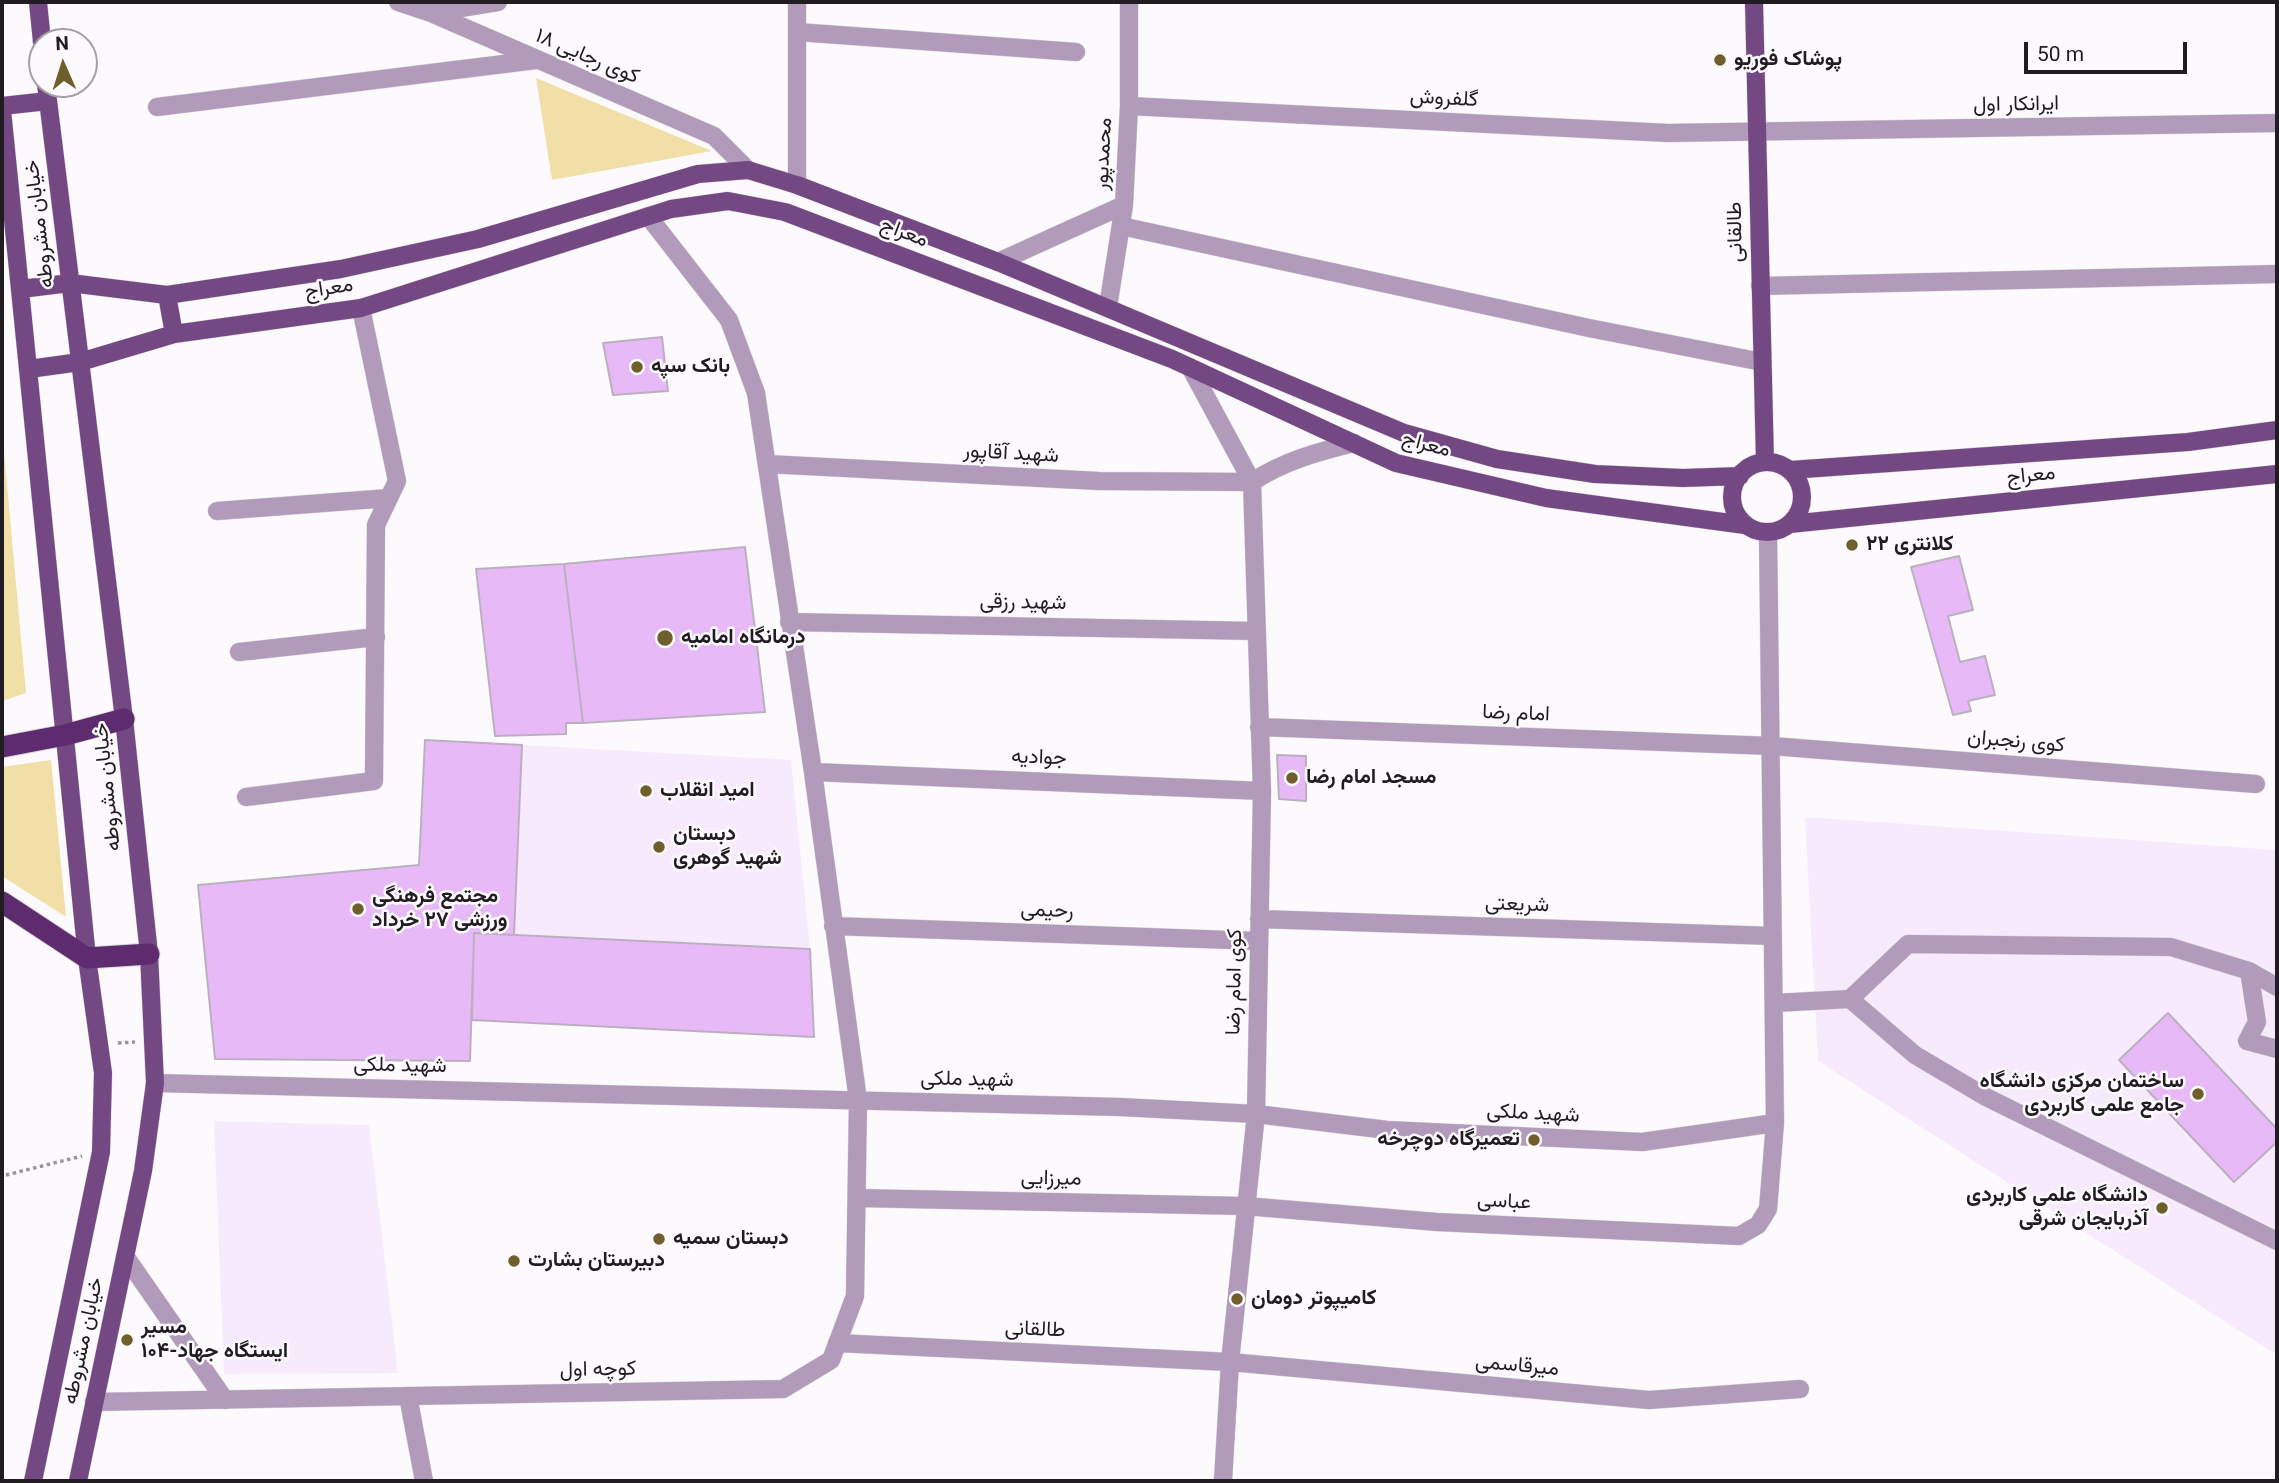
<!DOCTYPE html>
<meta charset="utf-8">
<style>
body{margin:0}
#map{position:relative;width:2279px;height:1483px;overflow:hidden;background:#fcfafd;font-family:Roboto,sans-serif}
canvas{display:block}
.frame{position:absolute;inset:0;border:4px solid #201c22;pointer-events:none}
.north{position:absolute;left:28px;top:28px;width:70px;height:70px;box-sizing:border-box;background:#fcfafd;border:2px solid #a4a1a5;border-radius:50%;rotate:357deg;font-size:19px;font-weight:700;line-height:28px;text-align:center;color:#201c22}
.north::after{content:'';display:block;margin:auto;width:24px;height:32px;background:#705f2d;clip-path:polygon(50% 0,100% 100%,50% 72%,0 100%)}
.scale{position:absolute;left:2024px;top:42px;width:163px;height:32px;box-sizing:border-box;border:4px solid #201c22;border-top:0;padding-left:9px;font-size:21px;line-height:24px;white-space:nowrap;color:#201c22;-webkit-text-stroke:5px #fcfafd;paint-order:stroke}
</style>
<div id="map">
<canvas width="2279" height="1483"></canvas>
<div class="frame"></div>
<div class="north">N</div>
<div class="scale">50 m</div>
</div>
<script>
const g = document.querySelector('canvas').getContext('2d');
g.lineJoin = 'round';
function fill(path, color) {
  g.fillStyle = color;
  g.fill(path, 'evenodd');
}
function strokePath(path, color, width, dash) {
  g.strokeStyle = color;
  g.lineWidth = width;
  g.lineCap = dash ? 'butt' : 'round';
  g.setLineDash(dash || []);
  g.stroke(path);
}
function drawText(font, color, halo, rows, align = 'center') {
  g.font = font + ' Roboto,Vazirmatn,sans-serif';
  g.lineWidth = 5;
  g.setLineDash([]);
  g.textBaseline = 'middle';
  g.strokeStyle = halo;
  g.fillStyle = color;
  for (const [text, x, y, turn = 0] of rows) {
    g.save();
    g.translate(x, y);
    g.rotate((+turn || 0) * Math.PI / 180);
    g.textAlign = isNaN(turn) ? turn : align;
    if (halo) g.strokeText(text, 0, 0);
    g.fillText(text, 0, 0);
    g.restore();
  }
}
const built = new Path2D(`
 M522,745L791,760L810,949L514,935Z
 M1805,817L2277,850V1355L1818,1061Z
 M214,1121L369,1125L398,1373L224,1374Z`);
const green = new Path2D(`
 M536,78L712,151L552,180Z
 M2,430L26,693L2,701Z
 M51,760L66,917L2,876V767Z`);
const building = new Path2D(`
 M662,337L668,391L613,395L603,343Z
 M745,547L765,712L583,723L564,564Z
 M1959,556L1973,610L1948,616L1960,662L1985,656L1995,695L1968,701L1971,711L1953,715L1911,567Z
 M564,564L583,723H566V734L495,736L476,569Z
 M425,740L522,745L514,935L474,933L470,1061L215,1059L198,885L419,865Z
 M1277,755L1306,756V801L1279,799Z
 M474,933L810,949L814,1037L472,1020Z
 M2168,1013L2277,1129V1142L2234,1182L2119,1060Z`);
const path = new Path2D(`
 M118,1043L135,1042
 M2,1179V1176L82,1156`);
const minor = new Path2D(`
 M398,2L431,13L714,136L748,170
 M797,2V185
 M431,13L498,2
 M797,32L1076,52
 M1129,106L1668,133L2277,123
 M157,107L536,60
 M1121,226L1589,328L1762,362
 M998,262L1124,205
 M1760,286L2277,274
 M1108,307L1124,205L1129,106V2
 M1190,367L1252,482L1262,791L1256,1114L1230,1362L1223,1481
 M767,464L1099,481L1252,482
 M1252,482C1284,461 1317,452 1354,443
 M217,511L389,498
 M789,622L1255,631
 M239,652L376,637
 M1259,727L1772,746L2256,784
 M813,772L1262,791
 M246,797L374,781L376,525L397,481L361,308
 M1259,919L1773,936
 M833,926L1259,941
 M2249,971L2257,1022L2247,1041L2277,1049
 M1850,999L1915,1055L1986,1097L2277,1241
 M1774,1003L1850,999L1908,944L2171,947L2249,971L2277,987
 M155,1083L1120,1107L1256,1114L1387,1130L1642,1142L1775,1123
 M857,1198L1245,1206L1437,1222L1739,1236L1758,1225L1768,1209L1775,1123L1768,533
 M125,1256L225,1400
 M837,1343L1230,1362L1649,1400L1800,1389
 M408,1396L424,1481
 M94,1402L783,1389L831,1360L855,1296L858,1100L813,772L756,393L729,320L648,216`);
const major = new Path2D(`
 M38,2L42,42
 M1754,2L1765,462
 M46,84L124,719L149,954L155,1083L143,1171L78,1481
 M2,106L48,101
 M2,110L87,958L103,1073L101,1152L33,1481
 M21,289L70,283L167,295L341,269L478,239L698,174L748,170L797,185L998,262L1404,433L1497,459L1595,474L1683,478L1740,476
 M167,295L174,334
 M29,369L80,362L174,334L361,308L671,209L728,201L785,212L1172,359L1396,463L1546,498L1745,525
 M1732 497a35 35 0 1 1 70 0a35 35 0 1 1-70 0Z
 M1790,470L2188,442L2277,430
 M1790,524L2277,474`);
const highway = new Path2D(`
 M2,747L65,735L124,719
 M2,902L87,958L149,954`);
const markers = [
 [1720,60,7,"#705f2d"],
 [637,367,7,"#705f2d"],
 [1852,545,7,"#705f2d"],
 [665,638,9,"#705f2d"],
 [1292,778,7,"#705f2d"],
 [646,791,7,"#705f2d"],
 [659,847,7,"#705f2d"],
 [358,909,7,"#705f2d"],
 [2198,1094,7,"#705f2d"],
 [1534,1140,7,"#705f2d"],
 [2162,1208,7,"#705f2d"],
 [659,1239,7,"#705f2d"],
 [514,1261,7,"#705f2d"],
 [1237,1299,7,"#705f2d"],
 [127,1340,7,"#705f2d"]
];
const streetNames = [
 ["کوی رجایی ۱۸",587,57,23],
 ["گلفروش",1444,99,3],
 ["ایرانکار اول",2016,105,-1],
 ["محمدپور",1104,154,-87],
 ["خیابان مشروطه",40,224,-97],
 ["طالقانی",1736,232,-91],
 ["معراج",904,233,21],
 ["معراج",329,289,-9],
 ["معراج",1426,445,15],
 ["شهید آقاپور",1011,454,3],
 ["معراج",2031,476,-6],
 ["شهید رزقی",1023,603,1],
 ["امام رضا",1516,714,2],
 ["کوی رنجبران",2016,742,5],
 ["جوادیه",1039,758,2],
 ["خیابان مشروطه",108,787,-96],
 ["شریعتی",1517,905,2],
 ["رحیمی",1047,911,2],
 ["کوی امام رضا",1235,982,-89],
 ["شهید ملکی",400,1066,1],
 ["شهید ملکی",967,1080,1],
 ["شهید ملکی",1533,1114,3],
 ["میرزایی",1051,1179,1],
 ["عباسی",1504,1202,3],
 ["طالقانی",1035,1330,2],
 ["خیابان مشروطه",84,1341,-78],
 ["میرقاسمی",1517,1366,5],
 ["کوچه اول",598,1370,-1]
];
const poiNames = [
 ["پوشاک فوریو",1734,60],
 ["بانک سپه",651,367],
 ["کلانتری ٢٢",1866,545],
 ["درمانگاه امامیه",681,638],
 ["مسجد امام رضا",1306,778],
 ["امید انقلاب",660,791],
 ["دبستان",673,835],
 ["شهید گوهری",673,859],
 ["مجتمع فرهنگی",372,897],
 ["ورزشی ۲۷ خرداد",372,921],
 ["ساختمان مرکزی دانشگاه",2184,1082,"right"],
 ["جامع علمی کاربردی",2184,1106,"right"],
 ["تعمیرگاه دوچرخه",1520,1140,"right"],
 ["دانشگاه علمی کاربردی",2148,1196,"right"],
 ["آذربایجان شرقی",2148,1220,"right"],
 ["دبستان سمیه",673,1239],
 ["دبیرستان بشارت",528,1261],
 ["کامیپوتر دومان",1251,1299],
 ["مسیر",141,1328],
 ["۱۰۴-ایستگاه جهاد",141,1352]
];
fill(built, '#f8eafd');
fill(green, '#f2dfa8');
fill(building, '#e7b9f7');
strokePath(building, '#bcb0c0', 2);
strokePath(minor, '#d9d6da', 19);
strokePath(major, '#d9d6da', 19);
strokePath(highway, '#d9d6da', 23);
strokePath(path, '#99969a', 3.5, [3.5, 3.5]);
strokePath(minor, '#b29abb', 18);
strokePath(major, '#744983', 18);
strokePath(highway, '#5e2b6e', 21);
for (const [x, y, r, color] of markers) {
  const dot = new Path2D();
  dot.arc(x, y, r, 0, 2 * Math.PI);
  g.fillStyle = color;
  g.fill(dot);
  strokePath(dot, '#fcfafd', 2.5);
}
drawText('21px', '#201c22', '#fcfafd', streetNames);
drawText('bold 21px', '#201c22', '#fcfafd', poiNames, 'left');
</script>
